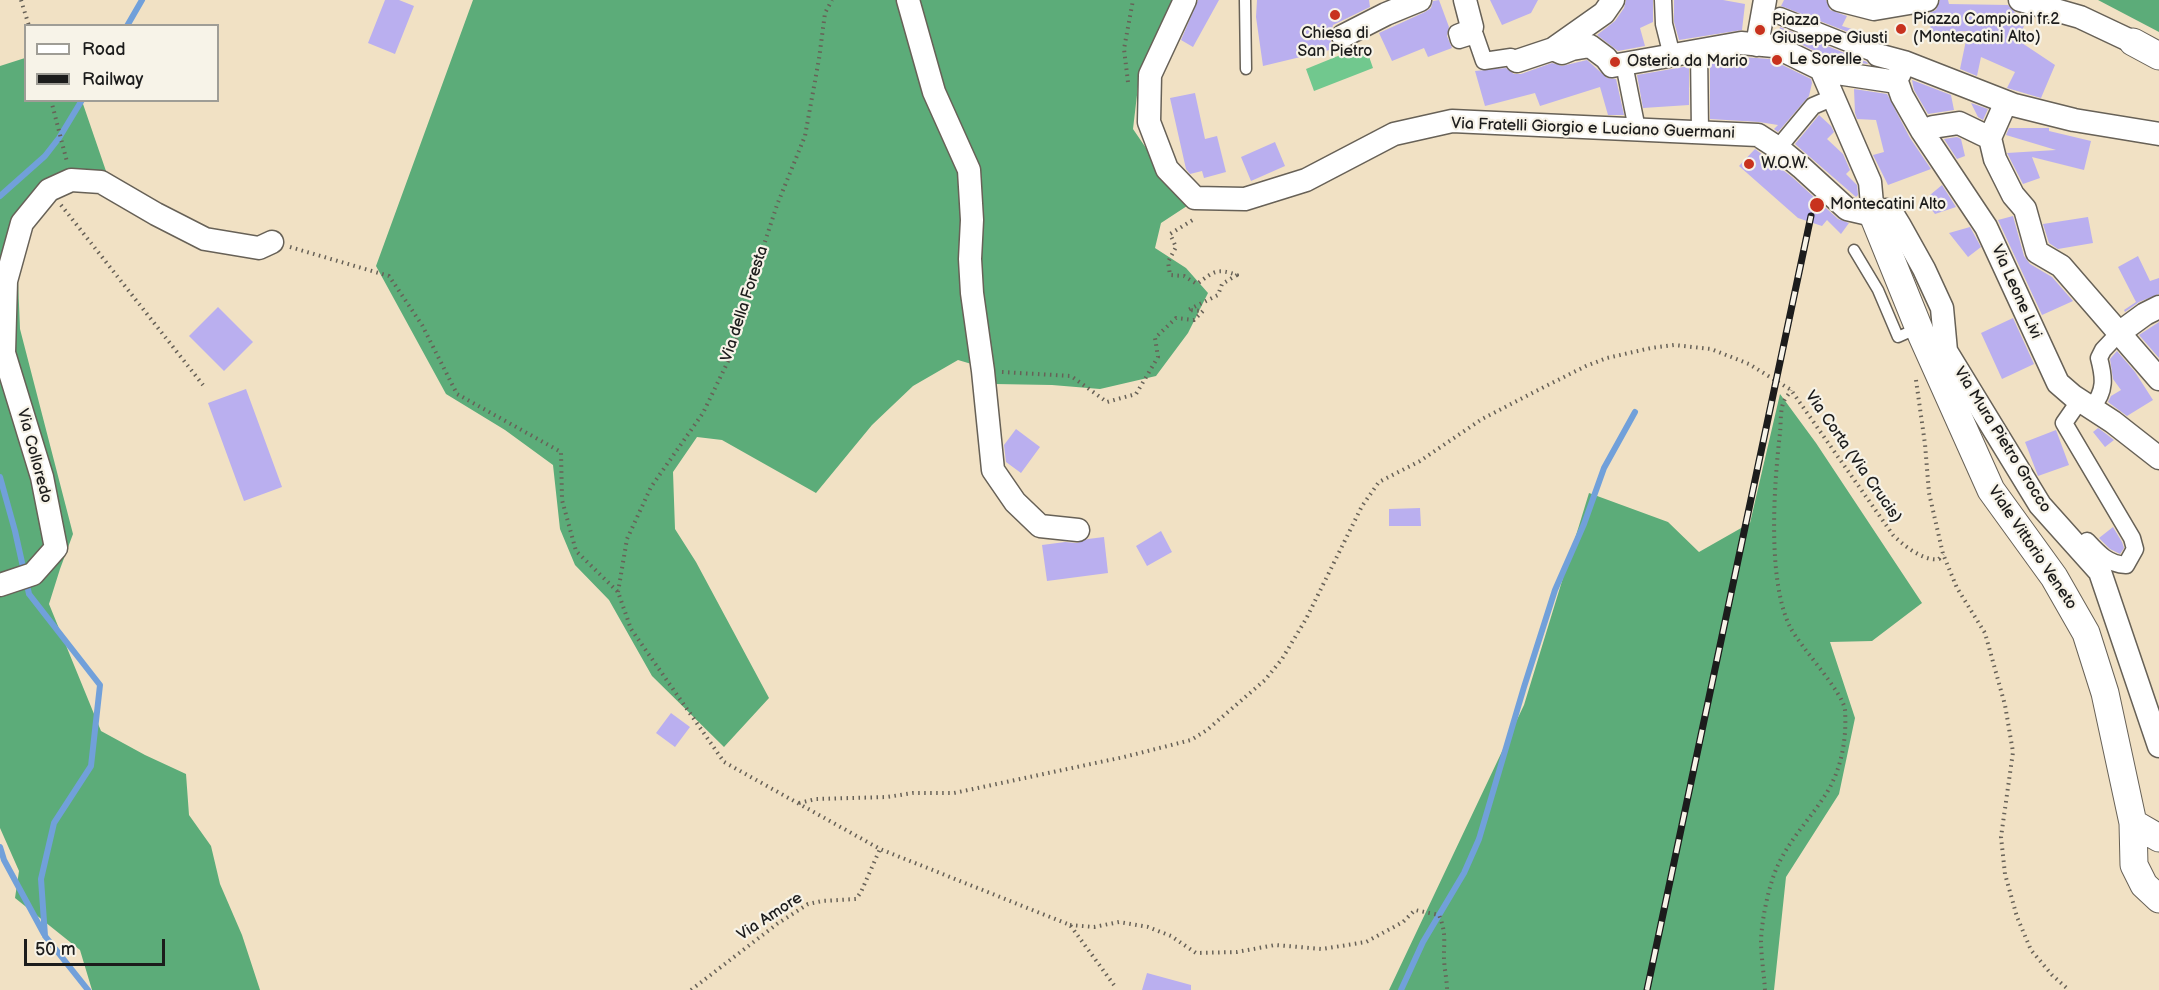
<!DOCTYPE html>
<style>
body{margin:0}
#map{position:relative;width:2159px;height:990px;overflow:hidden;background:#f1e1c4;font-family:"Balsamiq Sans",sans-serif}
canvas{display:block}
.legend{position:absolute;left:24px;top:24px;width:195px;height:78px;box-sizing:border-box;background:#f7f3e8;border:2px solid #9f9d96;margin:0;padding:8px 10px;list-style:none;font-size:18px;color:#1c1c1c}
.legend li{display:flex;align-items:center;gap:12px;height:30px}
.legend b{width:30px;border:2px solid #9f9d96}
.scale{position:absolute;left:24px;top:939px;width:141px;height:27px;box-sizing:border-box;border:3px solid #1c1c1c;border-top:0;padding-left:8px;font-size:18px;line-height:21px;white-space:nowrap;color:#1c1c1c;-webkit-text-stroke:4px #f7f3e8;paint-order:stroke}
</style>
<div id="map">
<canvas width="2159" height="990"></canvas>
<ul class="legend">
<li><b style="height:8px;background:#fff"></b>Road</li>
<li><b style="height:8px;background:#1c1c1c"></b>Railway</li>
</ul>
<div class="scale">50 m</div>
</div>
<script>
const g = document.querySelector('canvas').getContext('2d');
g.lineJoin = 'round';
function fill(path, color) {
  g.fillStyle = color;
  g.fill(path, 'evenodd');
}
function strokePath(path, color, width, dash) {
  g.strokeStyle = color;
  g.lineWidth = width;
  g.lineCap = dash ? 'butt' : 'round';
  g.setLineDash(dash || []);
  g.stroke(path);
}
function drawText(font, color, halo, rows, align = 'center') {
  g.font = font + ' "Balsamiq Sans",sans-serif';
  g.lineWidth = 4.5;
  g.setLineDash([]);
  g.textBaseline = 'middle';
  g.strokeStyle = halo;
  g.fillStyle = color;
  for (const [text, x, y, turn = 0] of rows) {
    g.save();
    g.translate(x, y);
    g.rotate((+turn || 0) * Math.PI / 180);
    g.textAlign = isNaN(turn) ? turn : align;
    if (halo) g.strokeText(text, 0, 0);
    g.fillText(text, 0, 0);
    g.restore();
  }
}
const green = new Path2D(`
 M1365,45L1373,68L1314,91L1306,69Z`);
const forest = new Path2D(`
 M473,0H1173L1139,78L1133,129L1159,167L1190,204L1161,223L1155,248L1186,268L1208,293L1188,333L1156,376L1100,389L1052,385L995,384L975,365L958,360L913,386L872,425L816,493L722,440L697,437L673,472L675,529L696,562L769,698L724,747L652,676L609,600L575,565L560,529L553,465L505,430L446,394L376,266Z
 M2098,0H2159V32Z
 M25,58L26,100L82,101L107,174L72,188L40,213L17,256L20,329L73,534L60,569L49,604L101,731L145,755L186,774L189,815L211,846L220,884L242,935L260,990H92L80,950L15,898L19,871L0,828V66Z
 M1780,394L1816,443L1922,603L1872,641L1830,642L1855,718L1839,794L1786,877L1774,990H1389L1524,705L1589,493L1668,522L1699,552L1750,523Z`);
const stream = new Path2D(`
 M127,26L142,0
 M0,196L45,156L59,138L82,100
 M0,477L15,531L29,594L100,685L91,766L54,823L41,879L45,936L88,990
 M0,847L4,860L44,934
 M1401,990L1423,942L1464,873L1479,839L1524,687L1555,590L1584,524L1604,468L1635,412`);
const building = new Path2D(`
 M385,0H399L414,6L395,54L368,43Z
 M1198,0H1219L1193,47L1181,40Z
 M1257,0H1369L1370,7L1333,25L1330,36L1331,43L1338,48L1263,66L1256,17Z
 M1439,0L1449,27L1447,36L1452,48L1428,57L1424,48L1392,61L1379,33L1425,12L1431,8L1433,1Z
 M1490,0H1538L1531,13L1502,25Z
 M1626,0H1653V22L1640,28L1645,46L1618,51L1597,35L1615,21L1624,8Z
 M1674,0H1723L1745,4L1742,30L1679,40L1674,22Z
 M1784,0H1826L1830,10L1847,16L1842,26L1875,36L1874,42L1781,6Z
 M1940,0H1948L1949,4L2008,5L2016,13L2027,16L2019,41L2055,65L2041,98L2007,88L2015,72L1981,57L1977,76L1960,69L1968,31L1931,34L1929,13L1936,10Z
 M1780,27L1867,62L1868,64L1839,60L1831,61L1827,57L1778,33Z
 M1742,57L1770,59L1811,79L1812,83L1809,96L1778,132L1774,129L1778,125L1759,122L1710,119V62Z
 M1587,60L1607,78L1616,79L1624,115H1608L1600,87L1540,106L1535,93L1485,106L1475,71L1506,68L1514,74H1521L1552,63L1562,66Z
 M1689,66V105L1643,108L1637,75Z
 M1912,80L1951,95L1954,110L1928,114L1914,90Z
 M1854,89L1887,94L1910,138L1931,169L1888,185L1873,155L1884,152L1876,120L1857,119L1855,113Z
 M1195,93L1205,139L1217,136L1226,172L1204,178L1202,171L1190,174L1186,169L1170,98Z
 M1971,103L1988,109L1983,120L1978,117Z
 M1819,115L1831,126L1834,132L1827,139L1843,154L1850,170L1846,174L1857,185L1858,195L1856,197L1795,144Z
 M2009,128H2049V131L2091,141L2084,170L2032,157L2040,178L2023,184L2007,153L2056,150L2006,135Z
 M1957,137L1961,139L1965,156L1957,159L1944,139Z
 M1275,142L1285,166L1251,181L1241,157Z
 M1755,149L1792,177L1838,219L1849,223L1841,234L1827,220L1822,226L1798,218L1739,166Z
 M1942,185L1956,207L1935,214L1924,200Z
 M2013,216L2024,256L2030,264L2052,277L2073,301L2042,315L1998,220Z
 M2088,217L2093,243L2058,249L2049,243L2043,224Z
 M1970,227L1981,247L1968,257L1949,233Z
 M2138,256L2150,281L2159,278V294L2139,302L2125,312L2124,310L2136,302L2118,267Z
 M218,307L253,342L224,371L189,336Z
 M2013,318L2034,364L2002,379L1981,333Z
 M2159,322V358L2139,335Z
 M2117,351L2135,372L2153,400L2127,416L2108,402L2111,396L2121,390L2113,379L2110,359Z
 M246,389L282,487L244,501L208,403Z
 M2098,428L2105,433L2114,440L2105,447L2093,432Z
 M1016,429L1040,447L1021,473L1006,462L1004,445Z
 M2056,430L2069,465L2038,476L2025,442Z
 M1420,508L1421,526H1389V509Z
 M2113,527L2122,542L2124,548L2120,554L2110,549L2099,538Z
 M1161,531L1172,552L1147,566L1136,546Z
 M1104,537L1108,573L1047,581L1042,545L1065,542L1077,543L1088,539Z
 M671,713L690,727L675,747L656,733Z
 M1147,973L1191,985V990H1142Z`);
const path = new Path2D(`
 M21,0L29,26
 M1128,82L1124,49L1133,0
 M51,100L67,162
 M61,205L203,385
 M290,247L389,276L422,325L457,394L561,452L562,500L576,551L618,592L631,629L724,762L880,849L1070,925L1114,985
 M1002,372L1071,376L1107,402L1136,394L1158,357L1155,338L1176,318L1194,320L1203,311L1188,310L1218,295L1222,284L1237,275C1217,268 1214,271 1197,284L1184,276L1170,275L1168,262L1176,247L1170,234L1196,218
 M1916,380L1925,444L1929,493L1943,554L1957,588L1985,633L2005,705L2013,752L2001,837L2005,874L2017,917L2031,950L2052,975L2069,990
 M618,592L627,539L651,487L703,413L733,351L754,275L777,205L805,136L819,59L825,13L832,0
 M799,803L816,799L887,797L913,793H954L1124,757L1191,740L1207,730L1265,680L1282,659L1306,619L1362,506L1379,482L1420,461L1482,419L1536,391L1586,366L1607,358L1651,348L1674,345L1711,349L1749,364L1791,390L1893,535C1903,545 1924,562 1939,559L1943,554
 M1070,925L1094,927L1119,922L1148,927L1171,936L1196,953L1237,952L1275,945L1322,949L1366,942L1403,922L1415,910L1439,915C1446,932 1444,939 1444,957C1444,968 1447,979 1447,990
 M691,990L777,924L808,904L822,901L856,899L861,892L880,849
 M1765,990C1764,974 1761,956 1761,940C1762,918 1769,884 1778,865C1790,839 1809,820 1824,797C1841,772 1847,740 1845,710C1843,692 1801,648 1790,627C1767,580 1774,485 1780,433C1781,423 1780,410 1784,401C1786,397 1789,394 1791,390`);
const service = new Path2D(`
 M1245,0L1246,69
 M1854,250L1878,290L1898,337L1918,328`);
const pedestrian = new Path2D(`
 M1663,0L1664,24L1672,56
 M1780,16L1878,55
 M1472,27L1457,33L1459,40L1475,35L1484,61L1511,57L1517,61
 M1699,50L1700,132
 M1624,64L1637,129
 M1778,148L1813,106L1834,97
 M2080,400L2064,423L2132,538L2135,549L2126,565C2108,564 2099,554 2087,541
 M2092,407C2106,391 2104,377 2099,358L2103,350L2119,333`);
const minor = new Path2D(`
 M908,0L934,92L969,170L972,220L970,259L972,293L983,371L993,470L1015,502L1040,526L1078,530
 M1185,0L1150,75L1149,122L1167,169L1195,198L1245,199L1306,180L1394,134L1452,121L1758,135L1778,148L1801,167L1847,209L1873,215
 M1465,0L1472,27
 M1839,0L1874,9L1927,0
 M2020,0L2080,17L2133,42
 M1343,36L1386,14L1420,0
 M1757,45L1765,0
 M1553,49L1562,53L1572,49L1590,46L1606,58L1612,66L1741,43L1774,46L1821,69L1870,182L1873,215
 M1878,55L1904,62L1899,75
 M1517,61L1553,49L1604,13L1613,0
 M1904,62L2014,105L2074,120L2159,134
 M1826,77L1837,73L1897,82L1902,96L1922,131L1986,227L2058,383L2073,396L2113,422L2159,458
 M2006,102L1990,138L1995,159L2013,195L2025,209L2037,252L2061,266L2159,379
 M1922,131L1933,127L1959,123L1990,138
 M1873,215L1886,210L1892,213L1900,226L1924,269L1942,308L1946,351L2040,505L2100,572L2159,746
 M2119,333L2145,314L2159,307
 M0,585L33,574L56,548L42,477L4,353L6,281L22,223L49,190L71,180L101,182L156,214L205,239L259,248L272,242`);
const tertiary = new Path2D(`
 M2133,42L2159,56
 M1873,215L1922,336L1991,490L2054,577L2086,633L2105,693L2133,823L2134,865L2144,885L2159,899
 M2133,823L2159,838`);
const rail = new Path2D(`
 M1647,990L1811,216`);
const markers = [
 [1335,15,6,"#c8321e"],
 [1901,29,6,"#c8321e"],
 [1760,30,6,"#c8321e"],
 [1777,60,6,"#c8321e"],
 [1615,62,6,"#c8321e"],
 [1749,164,6,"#c8321e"],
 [1817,205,8,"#c8321e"]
];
const poiNames = [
 ["Piazza Campioni fr.2",1913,20],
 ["(Montecatini Alto)",1913,38],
 ["Piazza",1772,21],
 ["Giuseppe Giusti",1772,39],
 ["Chiesa di",1335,34,"center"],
 ["San Pietro",1335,52,"center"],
 ["Le Sorelle",1789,60],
 ["Osteria da Mario",1627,62],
 ["W.O.W.",1761,164],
 ["Montecatini Alto",1830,205]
];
const streetNames = [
 ["Via Fratelli Giorgio e Luciano Guermani",1593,129,2],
 ["Via Leone Livi",2016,292,66],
 ["Via della Foresta",745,304,-72],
 ["Via Mura Pietro Grocco",2002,440,58],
 ["Via Colloredo",34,456,75],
 ["Via Corta (Via Crucis)",1853,457,55],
 ["Viale Vittorio Veneto",2032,548,56],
 ["Via Amore",770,917,-33]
];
fill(green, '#71c88e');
fill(forest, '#5cac79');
strokePath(stream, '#71a0da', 6);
fill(building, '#baafef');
strokePath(service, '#676157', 13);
strokePath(pedestrian, '#676157', 19);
strokePath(minor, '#676157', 25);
strokePath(tertiary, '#676157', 29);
strokePath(path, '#676157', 4, [1.5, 4.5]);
strokePath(service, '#fff', 10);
strokePath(pedestrian, '#fff', 16);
strokePath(minor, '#fff', 22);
strokePath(tertiary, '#fff', 27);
strokePath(rail, '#1c1c1c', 7);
strokePath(rail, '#f7f3e8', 4.5, [14]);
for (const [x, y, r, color] of markers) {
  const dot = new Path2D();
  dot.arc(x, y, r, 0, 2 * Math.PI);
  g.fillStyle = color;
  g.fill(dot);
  strokePath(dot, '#f7f3e8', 2);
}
drawText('16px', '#1c1c1c', '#f7f3e8', poiNames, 'left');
drawText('16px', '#1c1c1c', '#f7f3e8', streetNames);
</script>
